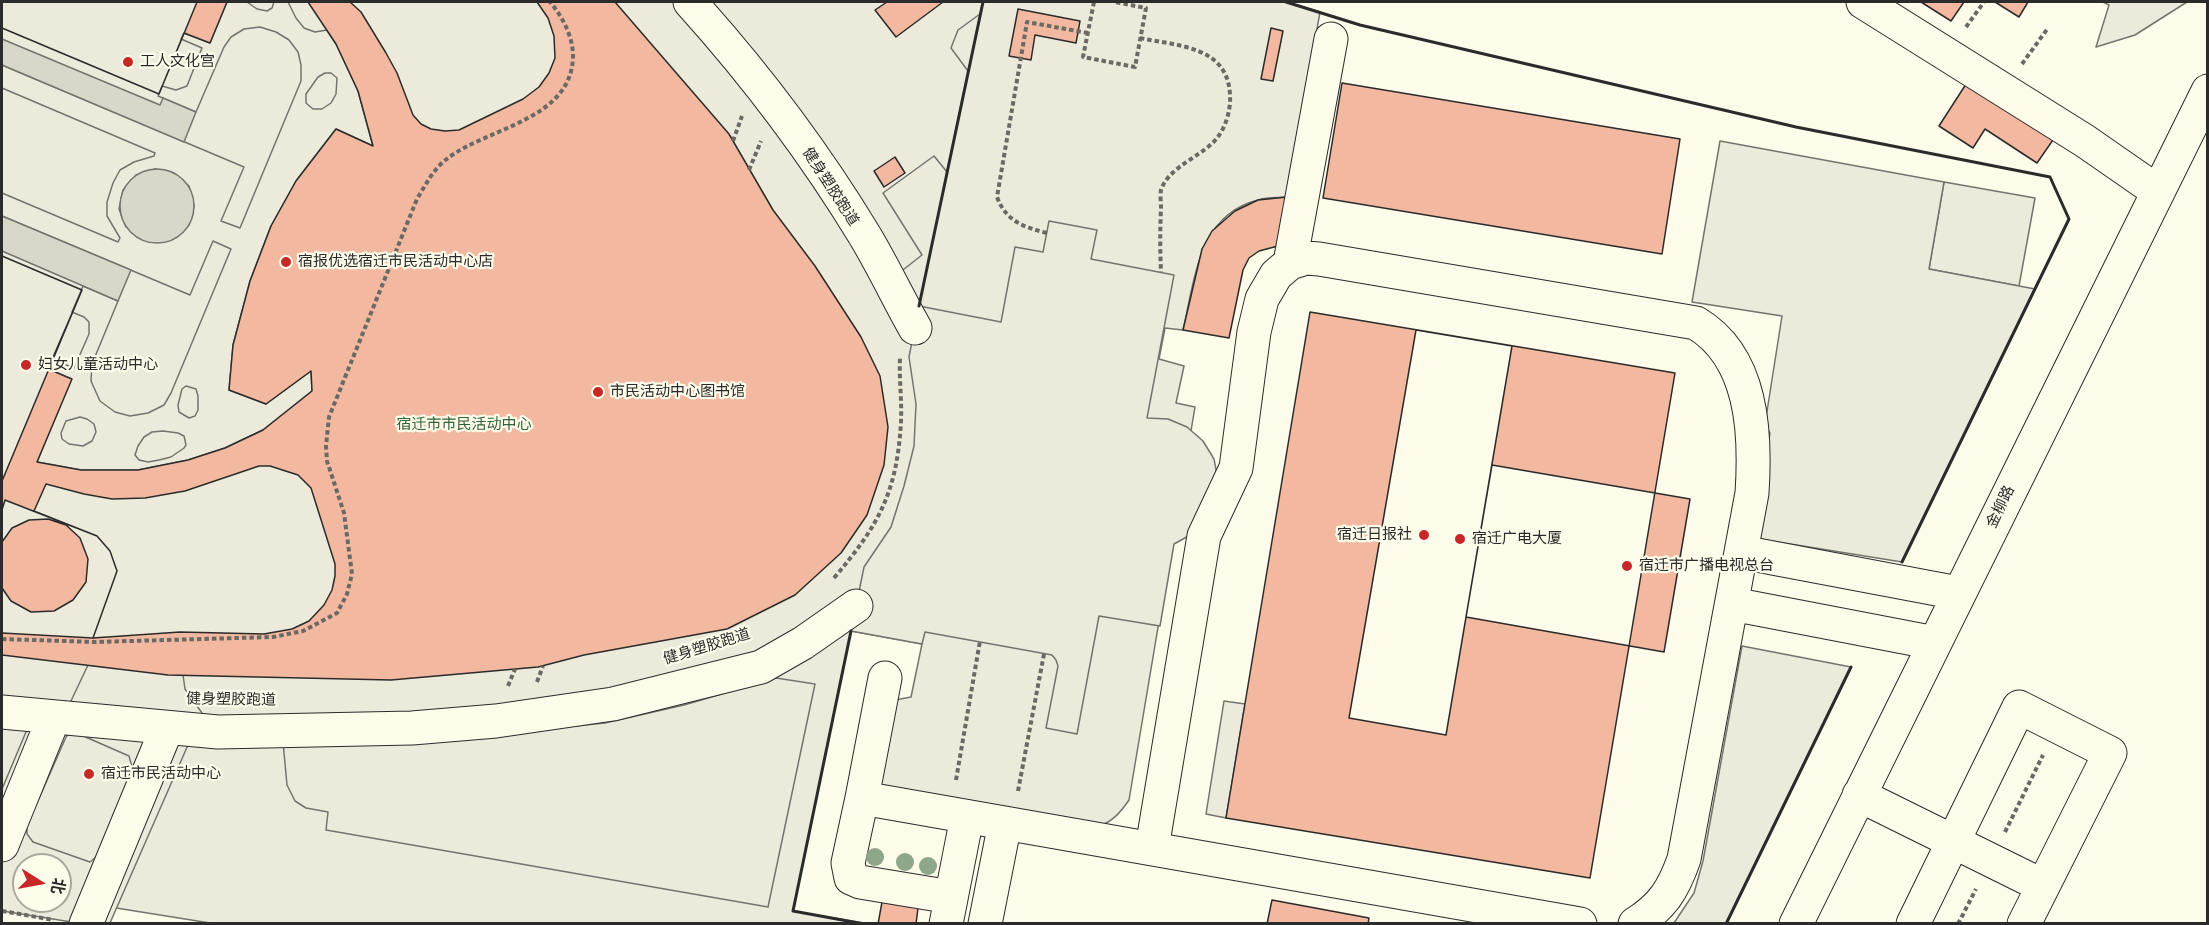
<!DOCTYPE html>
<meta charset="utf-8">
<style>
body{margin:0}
#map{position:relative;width:2209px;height:925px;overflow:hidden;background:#fdfbea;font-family:"Varela Round","Noto Sans SC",sans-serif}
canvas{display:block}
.frame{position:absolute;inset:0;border:3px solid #2b2b2b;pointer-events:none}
.north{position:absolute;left:12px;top:853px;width:60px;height:60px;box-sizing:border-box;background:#fdfbea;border:2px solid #a9a89e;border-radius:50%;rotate:101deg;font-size:16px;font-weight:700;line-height:24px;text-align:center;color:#2b2b2b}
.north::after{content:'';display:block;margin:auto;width:21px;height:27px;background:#c62828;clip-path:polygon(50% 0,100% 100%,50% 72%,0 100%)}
</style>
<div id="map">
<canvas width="2209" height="925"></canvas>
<div class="frame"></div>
<div class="north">北</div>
</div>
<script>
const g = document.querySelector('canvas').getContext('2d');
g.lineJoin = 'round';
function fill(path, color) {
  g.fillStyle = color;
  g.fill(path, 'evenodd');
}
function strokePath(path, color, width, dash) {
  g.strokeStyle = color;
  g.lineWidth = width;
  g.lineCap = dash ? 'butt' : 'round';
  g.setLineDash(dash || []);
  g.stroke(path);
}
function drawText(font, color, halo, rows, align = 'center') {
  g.font = font + ' "Varela Round","Noto Sans SC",sans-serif';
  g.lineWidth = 4.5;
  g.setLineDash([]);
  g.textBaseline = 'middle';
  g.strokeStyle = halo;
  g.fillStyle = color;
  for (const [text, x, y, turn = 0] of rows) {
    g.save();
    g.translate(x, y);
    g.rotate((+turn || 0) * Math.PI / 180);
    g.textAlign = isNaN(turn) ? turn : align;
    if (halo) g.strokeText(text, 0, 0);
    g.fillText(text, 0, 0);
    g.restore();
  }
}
const green = new Path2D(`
 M2,2H1286L1320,12L1287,197C1278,198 1267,197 1258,200C1198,215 1195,279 1183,330L1165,328L1159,359L1184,366L1176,403L1195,407L1129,800C1120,813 1113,821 1098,827L878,786L895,700L911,697L922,644L851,631L793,911L864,923H210L60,899V865H24L2,889Z
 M2103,2H2187L2135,35L2096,47L2109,5Z
 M1944,182L2035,198L2019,286L1929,269Z
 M1224,701L1245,704L1226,818L1206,814Z`);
const parking = new Path2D(`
 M227,2H247L257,9L267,11L272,8L274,2H288L296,18L304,28L315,32L327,30L336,44L358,91L373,146L336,129L296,181L271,226L250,281L233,345L229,390L266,404L311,371L312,391L263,430L225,448L188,460L138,470H81L37,462L71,379L48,369L53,360L74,368L89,334V322L84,317L72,312L83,286L118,301L92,364L91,381L100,401L115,412L130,416L148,413L164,405L171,393L231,249L213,241L190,295L2,216V193L118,242L120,238L107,216V202L113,183L120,170L134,162L154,156L155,153L2,88V65L244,167L221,221L240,228L301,81V65L298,52L289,40L276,32L260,27L244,29L231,37L224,47L196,112L158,96L162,86L176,90L187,86L202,48L181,39L184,33L210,43ZM325,73H331L337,78L336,94L331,103L322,109H313L306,103V94L318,77ZM155,169L174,173L189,186L194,206L189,225L126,227L119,209L123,190L136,175ZM186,386L196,389L198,396V410L195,416L189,418L179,412L178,405L182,389ZM80,417L87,419L94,424L96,432L92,441L83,446L69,444L62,439L61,433L66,421ZM163,431L178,433L184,436L186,445L184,448L171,457L159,460L148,462L139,460L135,455L138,446L144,437L152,432Z
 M703,2H983L980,14L958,30L951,48L968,71L947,172L934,156L883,193L922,255L894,277Z
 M1720,141L1944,182L1929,269L2035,289L1902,562L1753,538L1770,433L1765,424L1782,316L1692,302Z
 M1049,221L1097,230L1091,259L1174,275L1147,418L1168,419L1187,427L1203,441L1214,459L1218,480L1192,534L1174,544L1160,626L1099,616L1077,734L1046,728L1058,666L1056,660L1052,655L925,632L922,644L851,631L864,567L891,527L904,486L914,446L916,404L909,357L919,306L1001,322L1015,247L1043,252Z
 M1742,646L1851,667L1726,923H1674L1694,893L1703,861Z
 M88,665L183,675L185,689L202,713L110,923H78L2,911V789L39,701L70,703ZM69,734L81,735L129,756L134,774L96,857L90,862L33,842L27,834V826L66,737ZM24,865H60V901H24Z
 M776,678L815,684L768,907L326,830L328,812L306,808L295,801L287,785L283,742L429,740L605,723L684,705Z`);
const water = new Path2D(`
 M2,39L160,105L163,98L196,112L184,142L2,65Z
 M120 206a37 37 0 1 1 74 0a37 37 0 1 1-74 0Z
 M2,216L131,270L118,301L2,251Z`);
const building = new Path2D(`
 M2,2H197L159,94L2,28Z
 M2,2H227L210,43L184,33L159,94L2,28Z
 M308,2H615L729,134L773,210L815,266L861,337L880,376L888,427L884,465L867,515L841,553L795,595L727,629L584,655L538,667L391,680L168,675L2,655V633L93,638L117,571L110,551L97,536L5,500L2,510V256L82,290L48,369L72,379L37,462L81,470H138L188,460L225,448L263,430L312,391L311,371L266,404L229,390L233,345L250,281L271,226L296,181L336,129L373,146L358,91L336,44Z
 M350,2H537L548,18L554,36L555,58L549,73L539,87L523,99L459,130L445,131L431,129L421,124L413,115L397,73L386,53L361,12Z
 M887,2H943L896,37L875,10Z
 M1921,2H1964L1951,21Z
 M1995,2H2028L2019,17Z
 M1018,9L1080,21L1076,43L1035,35L1031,60L1009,56Z
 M1271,28L1283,31L1273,81L1261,79Z
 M1968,81L2055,137L2037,163L1985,129L1973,148L1939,126Z
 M1342,83L1680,139L1662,254L1323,198Z
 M895,157L905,173L884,187L874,171Z
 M1287,197L1278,246L1259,251L1249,258L1243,270L1229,338L1183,330L1202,249L1212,231L1235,211L1258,200Z
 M2,256L82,290L2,481Z
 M1310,312L1675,373L1590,878L1226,818Z
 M1416,330L1512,346L1446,735L1349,718Z
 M1492,465L1690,499L1664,652L1466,617Z
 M259,466H270L298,475L311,488L335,564V576L332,590L324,605L309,621L292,629L264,634L180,632L93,638L117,571L110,551L97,536L34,511L46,484L84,494L112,499L145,498L185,491Z
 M48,519L66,525L80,538L88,559L86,582L73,600L54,611L31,612L11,601L2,588V542L12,528L29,520Z
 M1272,900L1369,918L1368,924H1267Z
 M882,902L918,908L916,924H878Z`);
const path = new Path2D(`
 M1094,2L1083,57L1135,67L1146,8L1115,2
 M1966,27L1984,2
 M1140,38C1178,46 1228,46 1230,95C1231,109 1226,127 1217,138C1202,157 1169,166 1161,190C1160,195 1161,203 1161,208C1160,230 1160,251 1161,272
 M2022,64L2048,28
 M733,141L742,116
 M749,170L761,141
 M1047,233C1023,227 1006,221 997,197L1027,22L1088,33
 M834,578C879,525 897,492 901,422C902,401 899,379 900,358
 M2,639L95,642L273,637L303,631L337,613L347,594L352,574L344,513L327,461L326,446L329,417L417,199C426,184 434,168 448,158C489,127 572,120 573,56C573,36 562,16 550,2
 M537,682L543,666
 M508,686L515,669
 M956,780L980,641
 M1018,791L1044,654
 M2005,832L2043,755
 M2,911L54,920
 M1958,924L1976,889`);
const minor = new Path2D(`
 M690,2C755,74 814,152 865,236C883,266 898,298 915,328
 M1863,2L2085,141L2157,191
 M1290,263L1331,39
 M1741,552L1958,593
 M1732,604L1935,643
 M885,678L862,798L1580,924
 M2,712L218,732L412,728L496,721L613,704L761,667L803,643L856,606
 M1859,795L2043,886
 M862,798L848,863L851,878L860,882L951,897
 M2,845L54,717
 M1152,848L1204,536L1236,468L1254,332L1262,299L1276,275L1290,263L1306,258L1319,259L1696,323C1753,357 1756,433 1752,493L1684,859C1673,890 1663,906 1635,924
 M86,924L167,728
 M946,924L967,817
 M985,924L1005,823
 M1796,924L2208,91
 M1913,924L2019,707L2110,753L2024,924`);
const wall = new Path2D(`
 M1286,2L1360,25L1796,127L2050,177L2069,219L1902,562
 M919,306L983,2
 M851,631L793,911L864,924
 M1726,924L1851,667`);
const trees = [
 [875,857],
 [905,862],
 [928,866]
];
const markers = [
 [128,62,6,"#c62828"],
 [286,262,6,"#c62828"],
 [26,365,6,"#c62828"],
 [598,392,6,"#c62828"],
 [1424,535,6,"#c62828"],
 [1460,539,6,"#c62828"],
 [1627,566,6,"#c62828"],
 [89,774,6,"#c62828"]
];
const poiNames = [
 ["工人文化宫",140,62],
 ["宿报优选宿迁市民活动中心店",298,262],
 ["妇女儿童活动中心",38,365],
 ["市民活动中心图书馆",610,392],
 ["宿迁日报社",1412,535,"right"],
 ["宿迁广电大厦",1472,539],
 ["宿迁市广播电视总台",1639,566],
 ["宿迁市民活动中心",101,774]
];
const streetNames = [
 ["健身塑胶跑道",830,187,57],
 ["金柳路",2001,507,-64],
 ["健身塑胶跑道",707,647,-17],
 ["健身塑胶跑道",231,700,1]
];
const parkNames = [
 ["宿迁市市民活动中心",464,425]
];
fill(green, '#ecebdb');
strokePath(green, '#74746e', 1.5);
fill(parking, '#eceadb');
strokePath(parking, '#74746e', 1.5);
fill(water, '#d8d7c9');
strokePath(water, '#74746e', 1.5);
fill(building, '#f2b8a0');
strokePath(building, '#2b2b2b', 1.5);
strokePath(minor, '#2b2b2b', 35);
strokePath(path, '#6a6964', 4, [4.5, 3]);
strokePath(minor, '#fdfbea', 33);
strokePath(wall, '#2b2b2b', 3);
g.fillStyle = '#8ea78a';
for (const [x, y] of trees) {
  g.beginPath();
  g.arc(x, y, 9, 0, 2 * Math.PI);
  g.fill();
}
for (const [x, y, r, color] of markers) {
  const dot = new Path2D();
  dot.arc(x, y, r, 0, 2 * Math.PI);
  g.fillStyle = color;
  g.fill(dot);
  strokePath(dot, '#fdfbea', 2);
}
drawText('15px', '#2b2b2b', '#fdfbea', poiNames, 'left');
drawText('15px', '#2b2b2b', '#fdfbea', streetNames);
drawText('15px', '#34623c', '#fdfbea', parkNames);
</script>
